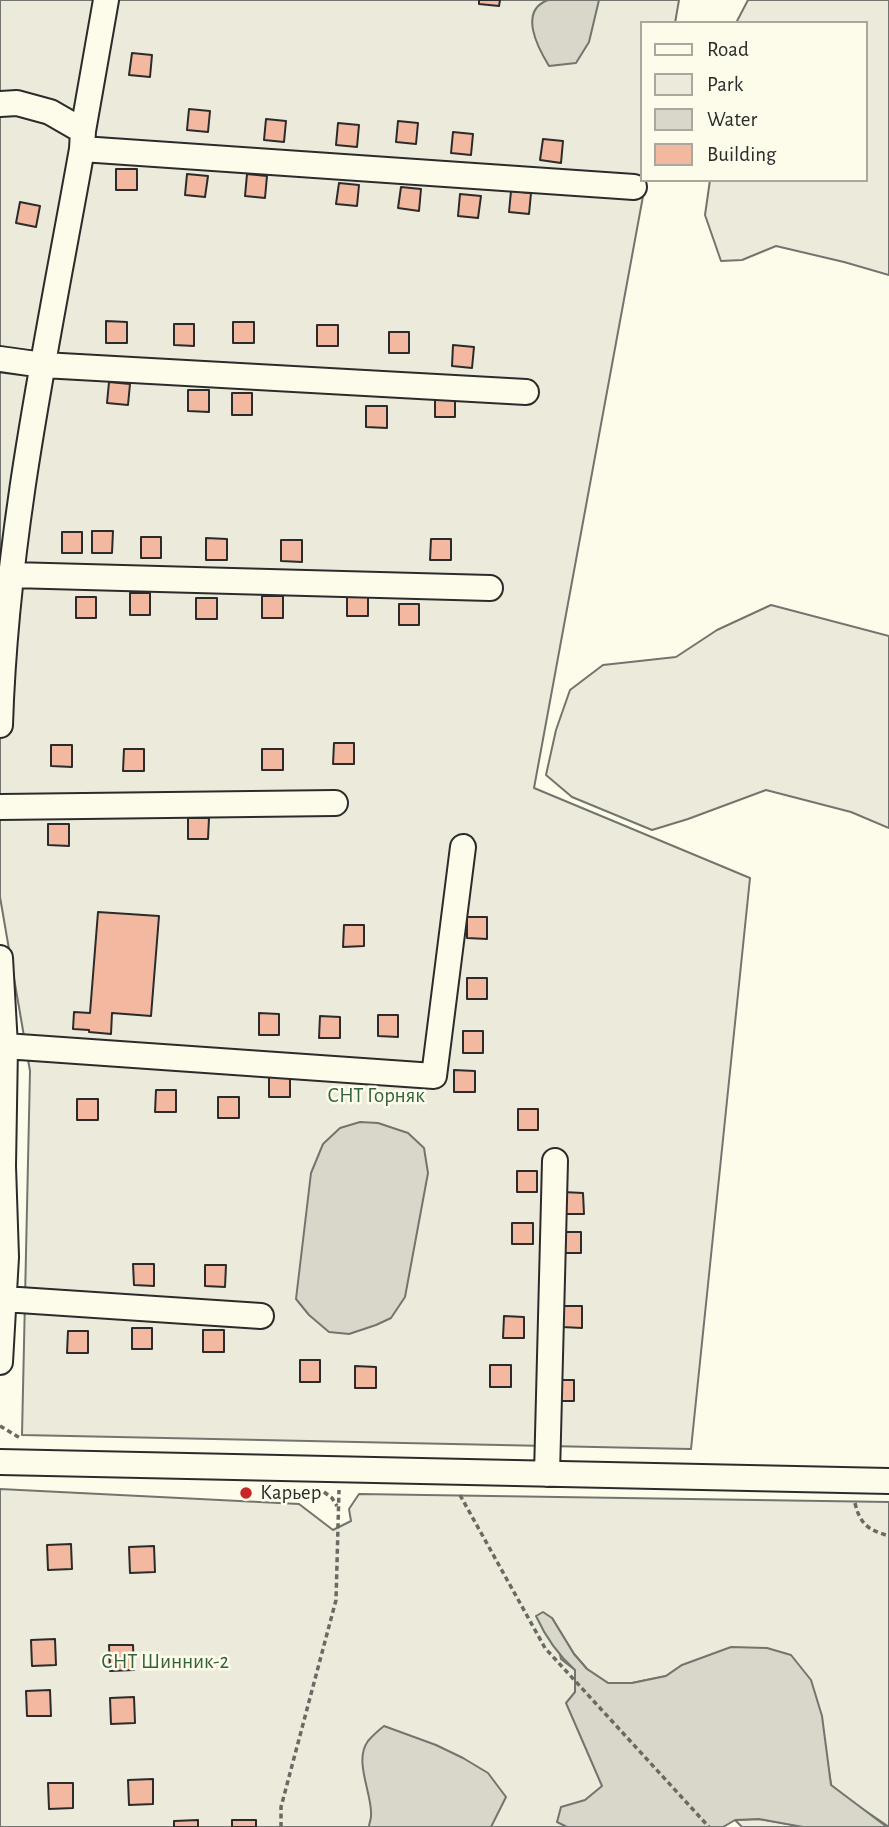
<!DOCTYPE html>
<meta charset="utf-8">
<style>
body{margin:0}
#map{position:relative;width:889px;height:1827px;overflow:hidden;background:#fdfbea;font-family:"Alegreya Sans",sans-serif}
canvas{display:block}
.legend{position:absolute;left:640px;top:21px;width:228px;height:161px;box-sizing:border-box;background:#fdfbea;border:2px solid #a9a89e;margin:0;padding:9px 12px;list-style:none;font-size:21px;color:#2b2b2b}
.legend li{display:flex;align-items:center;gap:14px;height:35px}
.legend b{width:35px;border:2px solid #a9a89e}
</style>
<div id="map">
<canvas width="889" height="1827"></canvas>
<ul class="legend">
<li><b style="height:9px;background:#fdfbea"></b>Road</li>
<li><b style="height:19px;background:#ecebdb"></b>Park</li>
<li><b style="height:19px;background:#d8d7c9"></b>Water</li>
<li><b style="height:19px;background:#f2b8a0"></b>Building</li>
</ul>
</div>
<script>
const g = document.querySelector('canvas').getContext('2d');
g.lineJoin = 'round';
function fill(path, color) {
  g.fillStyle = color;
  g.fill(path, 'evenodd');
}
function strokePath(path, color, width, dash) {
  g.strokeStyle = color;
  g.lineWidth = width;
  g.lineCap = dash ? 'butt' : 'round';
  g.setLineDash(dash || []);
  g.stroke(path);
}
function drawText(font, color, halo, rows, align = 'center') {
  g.font = font + ' "Alegreya Sans",sans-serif';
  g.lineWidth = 5;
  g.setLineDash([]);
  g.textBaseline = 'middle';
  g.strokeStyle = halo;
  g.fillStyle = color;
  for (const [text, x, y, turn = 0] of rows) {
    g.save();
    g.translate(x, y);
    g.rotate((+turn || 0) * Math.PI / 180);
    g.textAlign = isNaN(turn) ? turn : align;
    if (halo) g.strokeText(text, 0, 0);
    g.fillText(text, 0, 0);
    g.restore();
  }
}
const green = new Path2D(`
 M0,0H679L675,23H642V180H646L534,788L750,878L691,1449L22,1435L30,1071L0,897Z
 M748,0H889V275L844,262L776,246L742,260L721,261L705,215L710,180H866V23H736Z
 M771,605L889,636V828L851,812L766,790L688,819L652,830L572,797L546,775L556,730L570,690L603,665L676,657L717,630Z
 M0,1489L299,1504L333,1530L351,1521L349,1509L359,1494L889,1502V1827L845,1797L831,1785L827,1760L682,1665L666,1676L632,1683H608L587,1669L574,1654L552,1618L561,1659L575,1670V1692L720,1827H0Z
 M759,1819L800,1826L803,1827H742L735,1820Z`);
const water = new Path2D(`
 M548,0H599L589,42L576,63L549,66C538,48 518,11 548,0Z
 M360,1122L378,1123L408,1133L424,1148L428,1173L405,1297L391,1318L376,1325L349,1334L329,1332L309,1315L296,1299L311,1173L323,1144L340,1128Z
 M543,1612L552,1618L574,1654L587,1669L608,1683H632L666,1676L682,1665L731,1647L767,1648L791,1655L811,1680L822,1716L831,1785L887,1827H803L759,1819L735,1820L723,1827H567L557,1822L561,1807L585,1800L602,1786L566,1703L575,1692V1670C557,1654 546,1638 536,1616Z
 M384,1726L436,1745L463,1758L488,1773L506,1797L491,1827H369C369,1823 371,1820 371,1816C373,1795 353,1761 368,1741C373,1735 379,1730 384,1726Z`);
const building = new Path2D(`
 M479,0H500L499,6L479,4Z
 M132,53L152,55L150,77L129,75Z
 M189,109L210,111L208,132L187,130Z
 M266,119L286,121L284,142L264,140Z
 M398,121L418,123L416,144L396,142Z
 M338,123L359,125L357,147L336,145Z
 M453,132L473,134L471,155L451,153Z
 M543,139L563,141L561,163L540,160Z
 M116,169H137V190H116Z
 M187,174L208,176L205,197L185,195Z
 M247,174L267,176L265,198L245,196Z
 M339,183L359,185L357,206L336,204Z
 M401,187L421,189L419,211L398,208Z
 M511,191L531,193L529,214L509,212Z
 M460,194L481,196L478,218L458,216Z
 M20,202L40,206L36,227L16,223Z
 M106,321L127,322V343H106Z
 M233,322H254V343H233Z
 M174,324H194V346L174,345Z
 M317,325H338V346H317Z
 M389,332H409V353H389Z
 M453,345L474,347L472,368L452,366Z
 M109,382L130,384L128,405L107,403Z
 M188,390H209V412L188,411Z
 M232,393H252V415H232Z
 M435,395H455V417H435Z
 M366,406H387V428L366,427Z
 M92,531H113L112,553H92Z
 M62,532H82V553H62Z
 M141,537H161V558H141Z
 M206,538L227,539V560H206Z
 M431,539H451V560H430Z
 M281,540H302V562L281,561Z
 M130,593H150V615H130Z
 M347,594L368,595V616H347Z
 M262,596H283V618H262Z
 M76,597H96V618H76Z
 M196,598H217V619H196Z
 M399,604H419V625H399Z
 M334,743H354V764H333Z
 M51,745H72V767L51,766Z
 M124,749H144V771H123Z
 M262,749H283V770H262Z
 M188,818H209L208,839H188Z
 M48,824H69V846L48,845Z
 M98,912L159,916L151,1016L112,1013L111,1034L89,1032V1030L73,1029L74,1012L90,1013Z
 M467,917H487V939L467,938Z
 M344,925H364V946L343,947Z
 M467,978H487V999H467Z
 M259,1013L279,1014V1035H259Z
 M378,1015H398V1037L378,1036Z
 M320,1016L340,1017V1038H319Z
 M463,1031H483V1053H463Z
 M454,1070L475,1071V1092H454Z
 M269,1076H290V1097H269Z
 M156,1090H176V1112H155Z
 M218,1097H239V1118H218Z
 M77,1099H98V1120H77Z
 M518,1109H538V1130H518Z
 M517,1171H537V1192H517Z
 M563,1192L583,1193L584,1214H563Z
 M512,1223H533V1244H512Z
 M561,1232H581V1253H561Z
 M133,1264H154V1286L134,1285Z
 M205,1265H226L225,1287L205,1286Z
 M562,1306H582V1328L562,1327Z
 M504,1316L524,1317V1338H503Z
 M132,1328H152V1349H132Z
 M203,1330H224V1352H203Z
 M68,1331H88V1353H67Z
 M300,1360H320V1382H300Z
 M490,1365H511V1387H490Z
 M355,1366L376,1367V1388H355Z
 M554,1380H574V1401H553Z
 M71,1544L72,1569L48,1570L47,1545Z
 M154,1546L155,1572L130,1573L129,1547Z
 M55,1639L56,1665L32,1666L31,1640Z
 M109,1645H133L134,1670L110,1671Z
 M50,1690L51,1716H27L26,1691Z
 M134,1697L135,1723L111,1724L110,1698Z
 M153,1779V1804L129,1805L128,1780Z
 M48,1783H73V1808L49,1809Z
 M198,1820V1827H174V1821Z
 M232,1820H256V1827H232Z`);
const path = new Path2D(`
 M0,1426L20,1438
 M324,1492L332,1498L337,1506
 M460,1495L545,1648L709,1827
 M855,1503C860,1525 869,1530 889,1536
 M281,1827V1807L336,1600L339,1490`);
const minor = new Path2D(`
 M0,104L17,103L50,112L83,131
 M82,149L634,187
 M0,359L43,365L526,392
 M12,575L490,588
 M0,725C6,531 48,340 82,149L83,131L106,0
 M0,807L335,803
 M0,958L5,1046L3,1166L6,1257L0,1362
 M5,1046L434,1076L463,847
 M4,1299L261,1316
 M0,1462L889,1481
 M547,1474L555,1161`);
const markers = [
 [246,1493,7,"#c62828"]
];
const parkNames = [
 ["СНТ Горняк",376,1096],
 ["СНТ Шинник-2",165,1662]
];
const poiNames = [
 ["Карьер",260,1493]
];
fill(green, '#ecebdb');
strokePath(green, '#74746e', 2);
fill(water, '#d8d7c9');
strokePath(water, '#74746e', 2);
fill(building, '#f2b8a0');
strokePath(building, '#2b2b2b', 2);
strokePath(minor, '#2b2b2b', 28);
strokePath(path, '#6a6964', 3.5, [5, 3.5]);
strokePath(minor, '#fdfbea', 24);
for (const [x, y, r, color] of markers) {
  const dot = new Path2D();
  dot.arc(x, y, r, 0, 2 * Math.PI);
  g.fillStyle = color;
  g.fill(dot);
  strokePath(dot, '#fdfbea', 2.5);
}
drawText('21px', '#34623c', '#fdfbea', parkNames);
drawText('21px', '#2b2b2b', '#fdfbea', poiNames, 'left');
</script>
